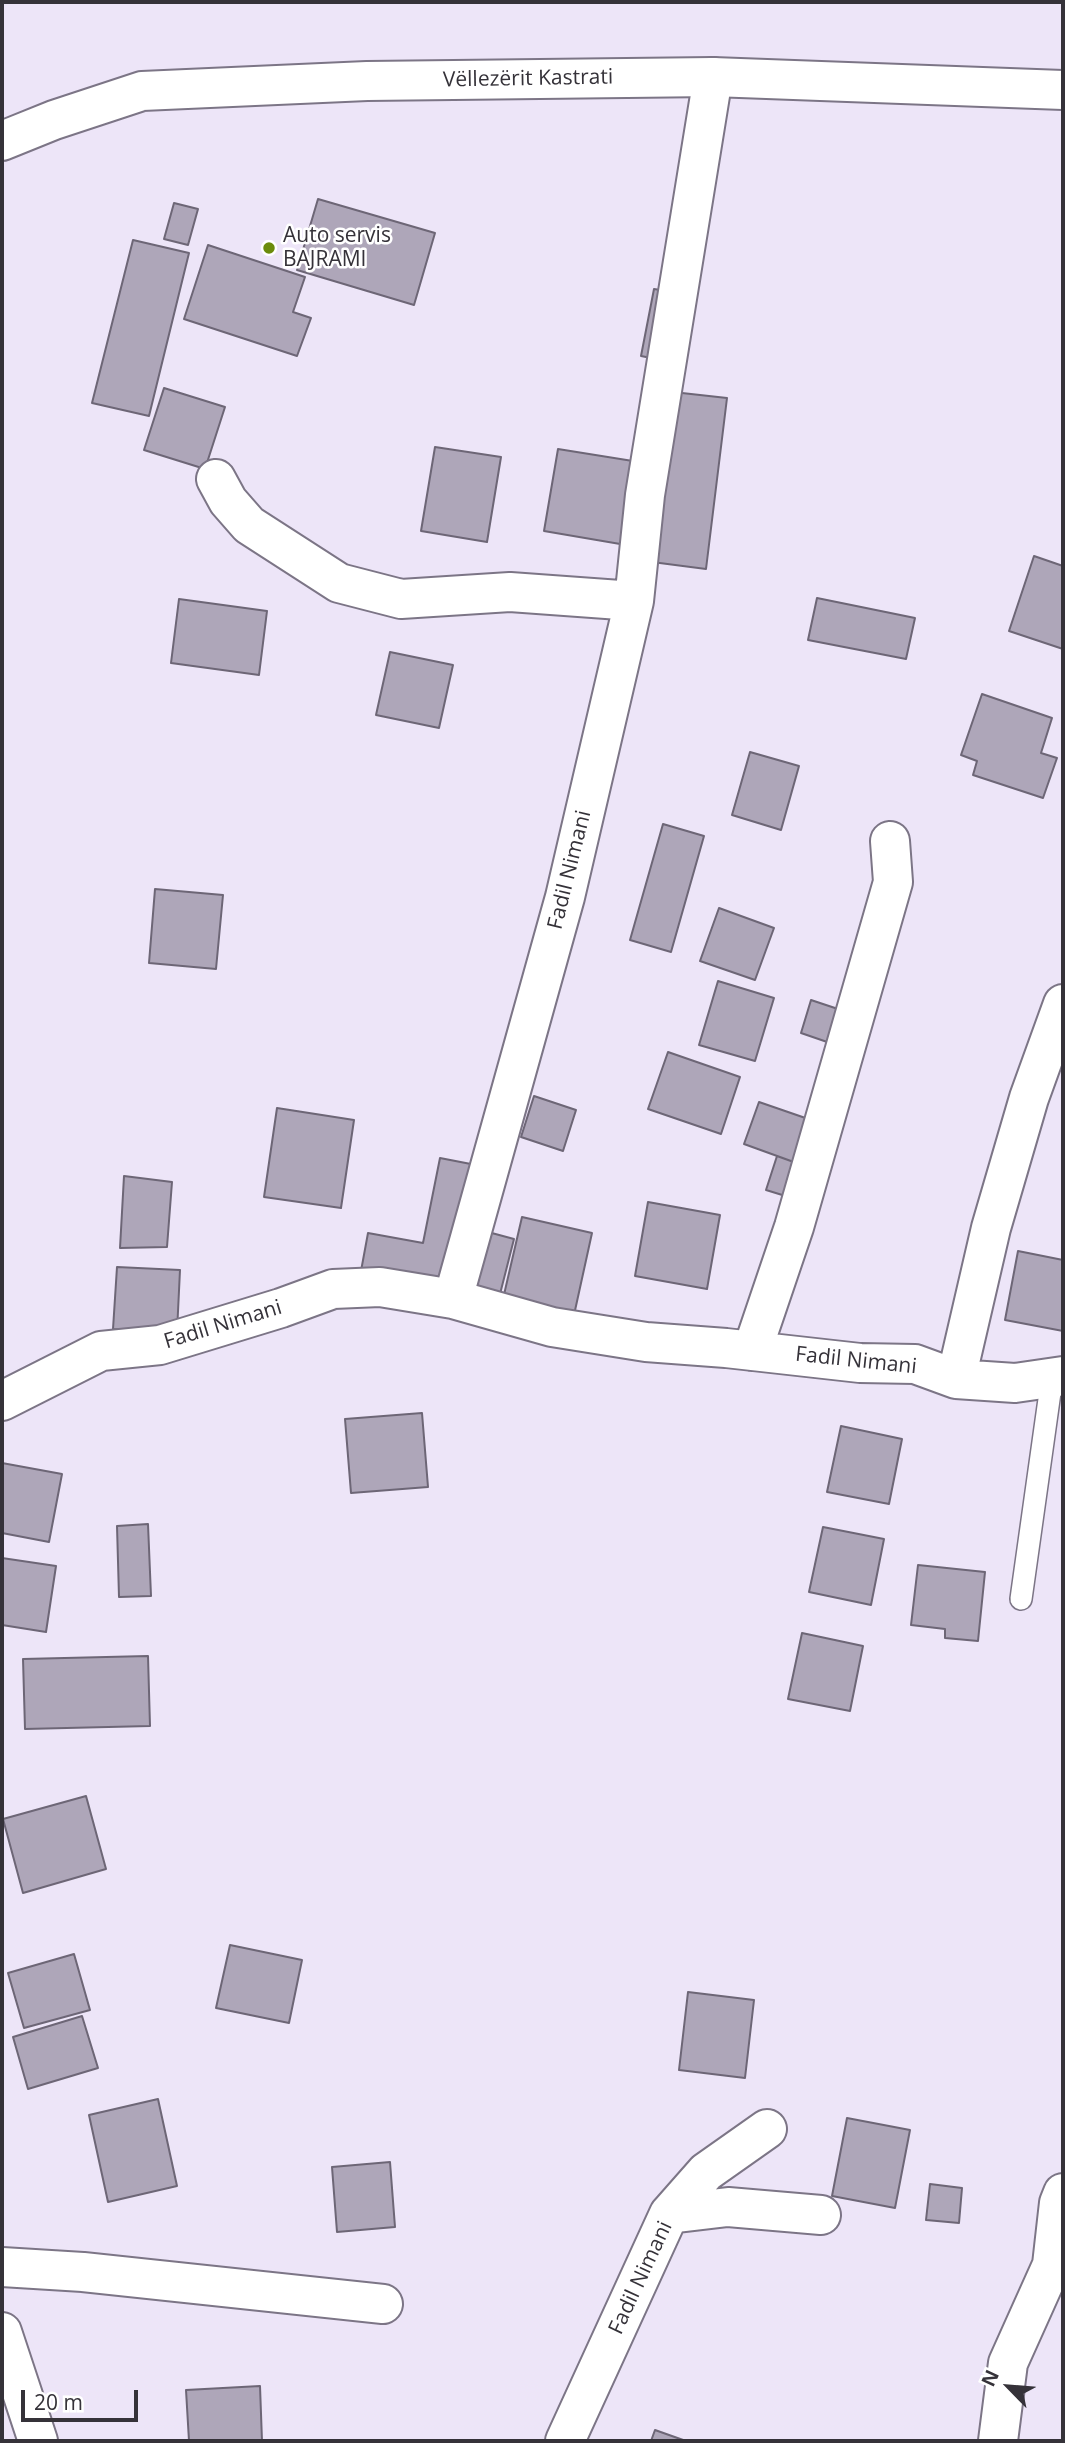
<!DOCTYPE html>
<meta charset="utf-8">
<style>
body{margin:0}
#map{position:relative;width:1065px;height:2443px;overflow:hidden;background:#ede5f8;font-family:"Open Sans",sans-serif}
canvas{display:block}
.frame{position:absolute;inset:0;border:4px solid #353239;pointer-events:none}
.north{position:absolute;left:974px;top:2352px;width:70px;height:70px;-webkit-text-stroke:5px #fff;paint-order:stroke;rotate:295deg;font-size:19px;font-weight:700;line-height:28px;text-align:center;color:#353239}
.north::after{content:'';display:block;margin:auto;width:24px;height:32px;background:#353239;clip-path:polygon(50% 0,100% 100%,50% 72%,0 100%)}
.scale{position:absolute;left:21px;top:2390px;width:117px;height:32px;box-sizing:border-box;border:4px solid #353239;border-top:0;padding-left:9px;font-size:21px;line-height:24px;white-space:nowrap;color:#353239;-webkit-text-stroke:5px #fff;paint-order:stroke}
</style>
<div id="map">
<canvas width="1065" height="2443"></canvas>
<div class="frame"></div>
<div class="north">N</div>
<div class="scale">20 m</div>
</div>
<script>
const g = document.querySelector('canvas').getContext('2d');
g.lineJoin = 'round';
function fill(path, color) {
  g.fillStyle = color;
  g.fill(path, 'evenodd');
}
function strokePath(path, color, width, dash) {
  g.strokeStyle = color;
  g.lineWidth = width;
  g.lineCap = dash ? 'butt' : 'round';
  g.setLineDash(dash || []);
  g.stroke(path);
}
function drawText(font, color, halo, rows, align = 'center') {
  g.font = font + ' "Open Sans",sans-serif';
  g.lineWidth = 5;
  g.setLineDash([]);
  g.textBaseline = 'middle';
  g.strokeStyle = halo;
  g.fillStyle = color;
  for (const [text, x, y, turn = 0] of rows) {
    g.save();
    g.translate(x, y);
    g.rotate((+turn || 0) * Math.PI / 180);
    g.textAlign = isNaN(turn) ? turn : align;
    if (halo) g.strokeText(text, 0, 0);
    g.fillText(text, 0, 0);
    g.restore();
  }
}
const building = new Path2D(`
 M318,199L435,233L414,305L297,270Z
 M174,203L198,209L188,245L164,239Z
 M133,240L189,253L149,416L92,403Z
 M208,245L305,277L293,312L311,318L297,356L184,319Z
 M654,289L673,292L661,360L641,356Z
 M164,388L225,407L205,469L144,450Z
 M673,392L727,398L706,569L652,562Z
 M435,447L501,457L487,542L421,531Z
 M558,449L639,462L626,545L544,531Z
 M1034,556L1063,566V649L1009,631Z
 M817,598L915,618L906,659L808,640Z
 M179,599L267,611L259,675L171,663Z
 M390,652L453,665L439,728L376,715Z
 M982,694L1052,718L1041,753L1057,758L1043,798L973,775L977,761L961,755Z
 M750,752L799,766L781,830L732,815Z
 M663,824L704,836L671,952L630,940Z
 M155,889L223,895L216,969L149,963Z
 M719,908L774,928L755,980L700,961Z
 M718,981L774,998L755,1061L699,1045Z
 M811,1000L844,1011L833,1044L801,1033Z
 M668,1052L740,1077L721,1134L648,1109Z
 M534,1096L576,1110L563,1151L521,1137Z
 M759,1102L817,1122L802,1165L744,1144Z
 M277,1108L354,1120L341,1208L264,1197Z
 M777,1156L802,1165L792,1198L766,1190Z
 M440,1158L476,1165L451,1288L361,1271L368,1233L423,1243Z
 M124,1176L172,1182L167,1247L120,1248Z
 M648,1202L720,1215L707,1289L635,1276Z
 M522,1217L592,1233L574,1315L503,1299Z
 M488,1232L514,1239L499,1298L472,1291Z
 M1018,1251L1063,1260V1331L1005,1320Z
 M117,1267L180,1270L177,1332L113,1329Z
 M422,1413L428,1487L351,1493L345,1419Z
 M841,1426L902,1439L889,1504L827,1492Z
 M2,1463L62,1474L49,1542L2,1533Z
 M148,1524L151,1596L119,1597L117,1526Z
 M823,1527L884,1539L871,1605L809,1592Z
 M2,1558L56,1566L46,1632L2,1625Z
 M918,1565L985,1572L978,1641L945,1638V1629L911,1625Z
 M802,1633L863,1646L850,1711L788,1699Z
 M148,1656L150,1726L25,1729L23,1659Z
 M86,1796L106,1869L23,1893L3,1819Z
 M230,1945L302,1960L289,2023L216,2008Z
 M74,1954L90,2010L24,2028L8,1973Z
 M688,1992L754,2000L745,2078L679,2070Z
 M82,2016L98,2068L28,2089L13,2037Z
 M158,2099L177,2186L108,2202L89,2115Z
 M847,2118L910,2130L895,2208L832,2196Z
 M390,2162L395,2227L337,2232L332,2167Z
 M930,2184L962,2188L959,2223L926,2220Z
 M260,2386L262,2441H189L186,2390Z
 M655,2430L686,2441H651Z`);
const service = new Path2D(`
 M1021,1599L1052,1378`);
const minor = new Path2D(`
 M216,479L228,501L249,525L339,583L401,599L510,592L634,601L645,495L713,77
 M453,1299L565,897L634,601
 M752,1351L794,1227L893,882L890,841
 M956,1379L1015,1383L1063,1376
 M2,1401L101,1351L160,1345L281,1308L333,1289L380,1287L453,1299L552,1327L646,1342L726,1348L860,1363L915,1364L956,1379L991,1228L1029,1098L1063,1004
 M669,2214L706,2172L767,2129
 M1052,2265L1059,2203L1063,2193
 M2,2267L83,2272L383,2304
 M2,2332L38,2441
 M565,2441L669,2214L728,2207L821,2215
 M998,2441L1008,2363L1052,2265L1063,2269`);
const tertiary = new Path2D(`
 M2,141L54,120L142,91L367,81L713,77L1063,90`);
const markers = [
 [269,248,7,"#6b8b0b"]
];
const streetNames = [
 ["Vëllezërit Kastrati",528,79,-1],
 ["Fadil Nimani",570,870,-76],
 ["Fadil Nimani",223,1325,-17],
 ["Fadil Nimani",856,1361,6],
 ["Fadil Nimani",641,2278,-65]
];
const poiNames = [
 ["Auto servis",283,236],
 ["BAJRAMI",283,260]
];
fill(building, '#aea6b9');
strokePath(building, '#6d6676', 2);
strokePath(service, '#7c7586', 24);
strokePath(minor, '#7c7586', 42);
strokePath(tertiary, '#7c7586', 42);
strokePath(service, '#fff', 21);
strokePath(minor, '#fff', 38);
strokePath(tertiary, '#fff', 38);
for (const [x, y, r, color] of markers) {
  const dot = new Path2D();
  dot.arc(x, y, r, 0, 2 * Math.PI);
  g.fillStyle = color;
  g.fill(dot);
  strokePath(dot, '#fff', 2.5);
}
drawText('21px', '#353239', '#fff', streetNames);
drawText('21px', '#353239', '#fff', poiNames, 'left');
</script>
